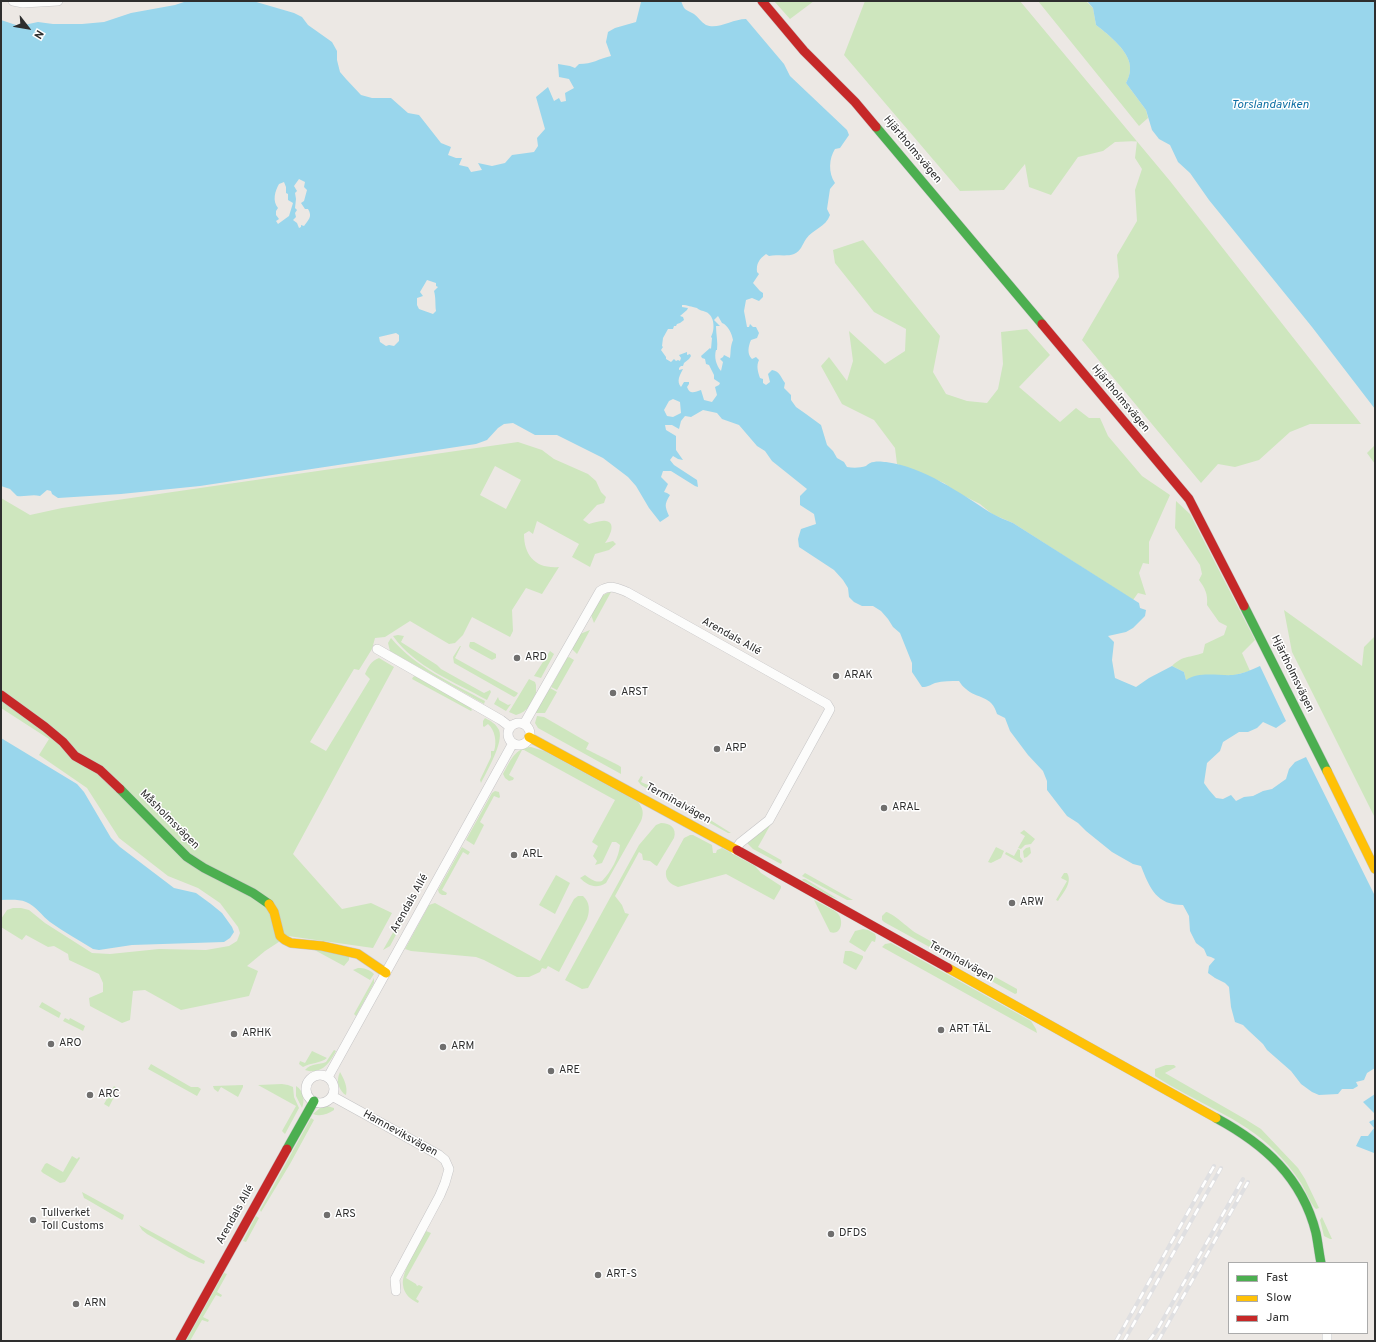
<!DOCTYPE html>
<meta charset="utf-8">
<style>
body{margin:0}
#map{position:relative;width:1376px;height:1342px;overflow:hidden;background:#ece8e4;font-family:Overpass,sans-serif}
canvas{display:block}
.frame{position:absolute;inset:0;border:2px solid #2e2e2e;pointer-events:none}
.legend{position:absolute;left:1228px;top:1262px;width:140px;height:72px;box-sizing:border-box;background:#fff;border:1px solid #ababab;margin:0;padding:5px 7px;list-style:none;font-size:12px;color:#2e2e2e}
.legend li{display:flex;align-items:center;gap:8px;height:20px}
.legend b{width:20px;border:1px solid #ababab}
.north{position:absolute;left:8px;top:8px;width:40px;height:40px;-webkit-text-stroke:3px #fff;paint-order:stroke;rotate:121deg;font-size:11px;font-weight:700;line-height:16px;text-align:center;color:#2e2e2e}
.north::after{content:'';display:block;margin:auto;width:14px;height:18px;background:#2e2e2e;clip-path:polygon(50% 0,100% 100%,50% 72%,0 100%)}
</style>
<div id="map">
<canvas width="1376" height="1342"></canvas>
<div class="frame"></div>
<ul class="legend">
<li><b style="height:5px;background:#4caf50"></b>Fast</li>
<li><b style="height:5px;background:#ffc107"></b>Slow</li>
<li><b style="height:5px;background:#c62828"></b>Jam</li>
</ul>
<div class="north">N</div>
</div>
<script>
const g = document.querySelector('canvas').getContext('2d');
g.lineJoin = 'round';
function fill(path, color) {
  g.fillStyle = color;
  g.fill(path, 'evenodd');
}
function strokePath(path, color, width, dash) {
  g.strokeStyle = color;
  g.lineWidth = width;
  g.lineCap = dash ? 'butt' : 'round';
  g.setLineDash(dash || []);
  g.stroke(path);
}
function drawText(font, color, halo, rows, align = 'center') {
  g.font = font + ' Overpass,sans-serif';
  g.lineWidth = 3;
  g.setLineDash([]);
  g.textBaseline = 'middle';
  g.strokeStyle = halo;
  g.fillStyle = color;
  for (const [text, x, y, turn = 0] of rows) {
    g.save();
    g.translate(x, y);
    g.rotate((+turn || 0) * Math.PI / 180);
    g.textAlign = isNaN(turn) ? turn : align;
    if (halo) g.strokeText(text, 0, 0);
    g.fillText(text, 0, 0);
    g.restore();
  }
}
const green = new Path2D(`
 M774,1H814L790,19Z
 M865,1H1020L1170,181L1361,424H1310L1290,432L1259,460L1235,467L1218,464L1201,483L1082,340L1119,277L1117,255L1137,221L1135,190L1142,169L1135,158L1137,141L1115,142L1103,151L1078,157L1051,195L1029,187L1025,164L1004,190L960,191L844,55Z
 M1038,1H1086L1093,8L1096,25C1109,35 1132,53 1130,70C1130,74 1128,79 1126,83L1146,110L1148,118L1139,126Z
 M863,240L940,336L933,372L946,394L967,401L987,403L998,389L1003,364L1001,332L1027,329L1050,355L1019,387L1060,422L1076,408L1089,418H1100L1108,436L1142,476L1170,495L1149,542V564L1143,563L1139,573L1146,595L1138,593L1133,600L1013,523L992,514L980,504L958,493L944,483L897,464L895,448L874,420L842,404L821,366L829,357L847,381L853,361L849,331L885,364L905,351L906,329L874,312L835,263L833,250Z
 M518,442L542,450L554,459L588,474L596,481L601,492L606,497L604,503L597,505L583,520L589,524C594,523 601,520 606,521C617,523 609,538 605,543L613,541L616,544L609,550L595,554L590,567L572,557L579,544L537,521L533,534L529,531L524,534C524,556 536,569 559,567L542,594L526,588L512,610L513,631L510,637L472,617L463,635L455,643L449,644L410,621L385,637L375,638L372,649L359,670L354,669L310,742L326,751L370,679L365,674C368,667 371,661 379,658L394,667L293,854L342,909L371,903L392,913L373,948L288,936L265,951L247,966L258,971L249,996L181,1010L145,990L133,991L130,1020L122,1023L90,1006L89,998L103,992V983L99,974L69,960L68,954L54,946L48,947L26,935L22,940L1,927V919L7,910L13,908H21L29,910L45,923L92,953L110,954L159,949L206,950L229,946L237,941L240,933L238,927L220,903L198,888L168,876L119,838L87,788L39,755L49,739L1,708V498L30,515L62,508ZM495,466L521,480L506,509L480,495Z
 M1375,445V464L1367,453Z
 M1176,501L1190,514L1255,640L1242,653L1250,671L1235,675L1186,680L1184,672L1172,666C1183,655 1190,658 1203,653L1205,644L1224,635L1227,626L1219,622L1207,605C1208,594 1205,588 1199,580L1202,574L1200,565L1175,528Z
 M611,592L594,623L591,615C596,605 599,594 611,592Z
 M1284,610L1362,666L1364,647L1375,636V818L1292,652Z
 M590,630L577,654L572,649L580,634Z
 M398,635L404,636L401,642L437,665L441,669L484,693L490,690L491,692L487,700C455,682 415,667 393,636Z
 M391,638C416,668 452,683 485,701L484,704L390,651L388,643Z
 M470,642H474L496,654V658L492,660L470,648L469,646Z
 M460,646H461L455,658L518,693L516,696L514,697L454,663L453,657Z
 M550,651L554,654L541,678L534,676Z
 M569,657L574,660L557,690L551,687L567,658Z
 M415,676L470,707L472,710L471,711L412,679L413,677Z
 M529,679L535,682L536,685V693C531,703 528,712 516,715L509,712Z
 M550,688L557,692L545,713H535Z
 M498,697L499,700L508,705L511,704L506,711L494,704Z
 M537,716L544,717L589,743L586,749L618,765L621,767V774L538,728L535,723Z
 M485,718C491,721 496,724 499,730C504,742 487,771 481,783L480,780L491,757V751H494C497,742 495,730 488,724L484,727L483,726V721Z
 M531,747L544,751L638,802C643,808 644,813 641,821L606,883C596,889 588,886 580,878L585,875C591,879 595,883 602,881C611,872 619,857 620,845L616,842H612L602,863L595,865L597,861L593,856L598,846L592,842L615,800L524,750H522L509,775L514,778L513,780L509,781L505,778L503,774C510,761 515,748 531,747Z
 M641,776L643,777L641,782L648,785L651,781L652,782L650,787L696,811L731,833H728L641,785L638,781Z
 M495,791L499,792L500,797L499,798L494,796L480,822L484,825L474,845L466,840L492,793Z
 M772,822L758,847L781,860L782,862L781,864L753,849L747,843Z
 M661,823C670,823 677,828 674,838L657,866L655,865L650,861L643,860L642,854L639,852L615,896L622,905L625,913L629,914L588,988L582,989L565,980L639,845L656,825Z
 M1024,830L1035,839L1031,844L1025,845L1021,849L1018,848L1025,836L1020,833Z
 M690,835H693L712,845L713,853H716L717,850L722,848L755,866L761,873L781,886V888L774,900L726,874L678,887C670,884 665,880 666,871L684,838Z
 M462,847L470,852L468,855L463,852L442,890L447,893L446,895H442L439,893L438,890Z
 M996,847L1004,851L1001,858L991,863L988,862Z
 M1030,847L1031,853L1027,857L1024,858L1023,851L1026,848Z
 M1018,849L1020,850V857L1023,861L1021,863L1005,854L1006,852L1014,856Z
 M805,873L853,900H847L802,876Z
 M1064,873H1067C1073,882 1063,893 1058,901L1056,900L1067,881L1061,878Z
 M556,875L570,883L555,914L539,905Z
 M803,879H805L838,899L829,896L802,880Z
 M578,896H583C590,902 590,911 587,919L559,972L548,966L546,969L542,968L540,972L529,977H517L484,960L476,957L411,951L405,949L429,905L435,903L540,961L574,899Z
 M814,900C821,904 836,910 839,915C844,923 840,936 830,932Z
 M886,912C893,913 908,928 916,933L1017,989V993L1015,994L884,922L882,920V916Z
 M403,915L405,918L390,946L383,950Z
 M863,929L868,930L875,934L876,937L875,942L872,941L865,952L849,942L855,931Z
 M891,943L1031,1021L1036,1029L1037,1033L882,947L885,944Z
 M309,947L349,956V960L344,966Z
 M845,951H851L863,956V958L856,970L843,963Z
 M358,968C364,968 369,969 374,974L370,980L353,970Z
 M374,978V983L356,1016L354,1014Z
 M42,1002L61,1013L59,1018L39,1007Z
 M65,1018L69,1020L70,1018L85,1026L83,1031L63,1021Z
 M334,1050L336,1051C329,1064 321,1075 305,1070C311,1063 319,1065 326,1062Z
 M312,1051L327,1058C321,1063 310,1063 303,1067L299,1064L300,1061L305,1063Z
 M151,1064L191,1087H198L201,1089L197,1096L148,1069Z
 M1166,1065H1174L1176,1067L1165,1073L1245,1119L1261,1129L1298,1168L1305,1179L1319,1208L1316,1209L1314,1207C1309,1200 1306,1191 1301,1183C1293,1171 1284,1160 1274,1150C1243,1118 1192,1101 1155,1076V1069Z
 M340,1072C344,1079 348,1087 346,1095L344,1094C338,1087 336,1081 340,1072Z
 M282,1084L288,1085L293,1087L294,1097L299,1108L285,1134L282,1131L296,1106L258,1085Z
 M243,1085V1087L238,1097L221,1087L218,1092L214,1089L213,1086Z
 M114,1086L118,1089L109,1107L104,1104Z
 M296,1086C304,1091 305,1100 302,1108L296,1096Z
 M327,1106L334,1108V1110C328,1114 320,1117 313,1114L320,1108Z
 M311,1118L314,1120L290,1164L261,1212L260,1210Z
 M72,1156L77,1159L79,1157L80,1158L65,1182L60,1183L43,1173L41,1171L45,1164L47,1163L63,1172Z
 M82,1192L124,1215L123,1219L122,1220L86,1199L84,1198Z
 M256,1216L259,1218L246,1242L243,1241Z
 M1322,1217L1332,1239H1330L1324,1236L1320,1220Z
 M139,1225L205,1261L204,1264L189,1258L147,1234L142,1230Z
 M426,1231L431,1233L406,1278L416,1284L417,1286L419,1285L423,1287L416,1299L419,1301L418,1303C410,1299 404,1294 403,1285C401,1272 419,1243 426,1231Z
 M224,1273L227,1274L217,1292L222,1295L221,1297L216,1295L203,1317L209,1320L208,1322L202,1320L190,1341H186Z`);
const water = new Path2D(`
 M187,1H253L294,13L302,17L308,25L332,42L337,51V60L340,72L346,79L361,95L372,98H391L408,113L419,115L441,143L451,147L448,155L456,158H462L459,165L468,167L471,172L482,170L478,163L492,166L505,163L512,155L534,152L538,146L537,138L545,129L536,97L548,87L554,101L559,98L561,102L566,101L565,93L574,88L569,79L559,77L558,64L570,66L575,68L579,64C593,64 598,59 611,56L606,42L608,32L615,28L636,22L641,2L681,1C682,3 683,7 685,9C687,11 691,12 694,14C698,17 701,22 706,25C718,30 732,19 746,19L784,64L790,76L847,130L849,135L840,148L835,149C829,158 828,173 835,183L830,189L827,209L830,215C826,227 813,229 806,239C802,245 801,251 794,254C786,257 776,254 769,256L766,254C759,259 756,264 757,272L759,274L753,283L760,291L763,293V297L759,301L752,298L746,300L744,311L747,327H749L750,324L753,327H756L759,333L757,338L751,340C748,347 747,354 752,359L756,357L759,360C756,366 758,372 760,378L763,379V383L766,385L770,382L768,374L772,370C780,371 781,378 785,383L784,388L791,395V400L796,407L806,414L821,425L827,445L833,451L837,458L844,462L847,467C853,468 860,468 866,466C868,464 871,462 874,462C878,461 883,462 886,462C924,467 960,493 991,513C998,517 1006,520 1013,523L1139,603L1140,608L1146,610L1145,616L1133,628L1126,632L1108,636L1114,642L1112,660L1115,678L1136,687L1149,678L1172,666L1184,672L1186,680C1199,671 1218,676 1233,675C1242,674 1251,670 1260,666L1286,721L1276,728L1263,722L1257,728L1248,732H1239L1223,742L1220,751L1207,763L1204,783L1209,790L1216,798L1223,799L1231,795L1236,801L1244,797L1253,796L1263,791L1272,789L1286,779L1289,769L1295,762L1306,757L1375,896V1068L1367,1073L1364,1080L1356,1082L1358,1086L1353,1089H1342L1338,1094L1319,1095L1312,1092L1301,1084L1291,1071L1267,1050L1263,1044L1249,1031L1243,1025L1235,1022L1231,1007L1229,987L1225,983L1215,978L1208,973L1209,966L1215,959L1211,957L1207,956L1204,949L1196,943L1190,931L1189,916L1183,905C1157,905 1150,889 1141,866L1133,864L1112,852L1086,831L1078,823L1067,816L1047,790V781L1043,771L1028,755L1010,731L1005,718L997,714C992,695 977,699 966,689C963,687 961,684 959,681C951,681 943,681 935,683C930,685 928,687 922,687L912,672V663L900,633L893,627L888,619L881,611L873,606H862L854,602L849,597L848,588L843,580L834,570L799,547L798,539L801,529L816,524L814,514L800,505V496L807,489L772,461L765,451L757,446L739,425L722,419L717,413L703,410L691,417L685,416L681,421L679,429L672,425H665L666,430L676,436V450L683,460L678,459L673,456L670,460L674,465L697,480L698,487L695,486L671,471H663L661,477L668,484L664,492L667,493L670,495C664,505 665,506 669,516L660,522L649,508L636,486L628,477L603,458L557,435H535L513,423L504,424L498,428L487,440L476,444L200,486L121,494L58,498L52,494L51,491L47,490L40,496C32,494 25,497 17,496L10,489L1,486V20L19,26L38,22L53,24H82L104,22L131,13L175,5ZM299,179L305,182L304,187L307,190L304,201L301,203L305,209H308C313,217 308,220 304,226L301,225V227L299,228L297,223L293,220L296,217L295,213L297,210L295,208L296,199L295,193L297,191L294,186ZM284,182L286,187V193L288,194V200L293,203L289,216L278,224L276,221L279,219L276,215V211L278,208C272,201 275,191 279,184ZM427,280L436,283V286L438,287L434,291C436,298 435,304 436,311L433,314L419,309L417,305V298L423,296L420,292ZM682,305C688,305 691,307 697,308C700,311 702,310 706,312C715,316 715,330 711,337L712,338L711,349L710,348L701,356L702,358L705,359L706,364L709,365L714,375V379L720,383L719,385L715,387L717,395L712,402L704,400L701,390C695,392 690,395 687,387L689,384V382H684L681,387C676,381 680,375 683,369L679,370V368L681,366H683L684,363L689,359L691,356L690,354L687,355V352L679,355L681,358L680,361L678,360L676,361L674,359L671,362L666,359V357L661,350L663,347L662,346L663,338L668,329H673L674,326H676L677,324L680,323L684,320L683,317L680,316L687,310L688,308L682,307ZM718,316L722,323C728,325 732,334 733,340C730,347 731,352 730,358L724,355L723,357L720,359L723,362L721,371C716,365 714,357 716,350H717C718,342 716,334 716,326H720L714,320ZM396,333L399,335V341L394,346L389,345L386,346L380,342L379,337ZM673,399L680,402L681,413L673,417L667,416L664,410L669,401Z
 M1087,1H1375V409L1312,327L1209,200L1190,173L1178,162L1170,145L1159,139L1152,130L1146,110L1126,83C1128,79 1130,74 1130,70C1132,53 1109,35 1096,25L1093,8Z
 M1,738L77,784L84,792L111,838L120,847L174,888L196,893L211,904L222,913L232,927L234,932L230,938L224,942L132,945L99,950L93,949C79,940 64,932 50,922C42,916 36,906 26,902C19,899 9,900 1,900Z
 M1375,1094V1114L1363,1102Z
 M1375,1119V1155L1374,1153L1356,1146L1361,1136H1368L1374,1128L1369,1122Z`);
const street = new Path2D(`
 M13,1L23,3L58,1
 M377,649L501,720L510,727
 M508 734a11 11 0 1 1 22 0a11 11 0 1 1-22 0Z
 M524,724L600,591C610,584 617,588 627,592L827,704L830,709L829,711L769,820L740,843L735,850
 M306 1089a14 14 0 1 1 28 0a14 14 0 1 1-28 0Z
 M328,1077L513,743
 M332,1096L439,1155L445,1160L449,1169L445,1183L440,1195L395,1279L396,1291
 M1327,1333V1341`);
const fast = new Path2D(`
 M876,127L1042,324
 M1244,606L1327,771
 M120,789L187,857L204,868L253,893L269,904
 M1216,1118C1264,1144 1302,1177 1316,1233C1318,1243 1319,1253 1321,1263
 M287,1149L314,1101`);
const slow = new Path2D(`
 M529,737L737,850
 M1327,771L1375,869
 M269,904L274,912L280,936L285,940L291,943L322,946L358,954L386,973
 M948,968L1216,1118`);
const jam = new Path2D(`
 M762,1L804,51L855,102L876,127
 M1042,324L1189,499L1244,606
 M1,695L45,727L63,742L75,756L100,770L120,789
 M737,850L948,968
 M180,1341L287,1149`);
const rail = new Path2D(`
 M1116,1341L1214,1166
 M1124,1341L1221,1168
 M1149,1341L1157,1330L1243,1179
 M1158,1341L1248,1182`);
const markers = [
 [517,658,4,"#706f6e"],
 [836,676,4,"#706f6e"],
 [613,693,4,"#706f6e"],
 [717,749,4,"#706f6e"],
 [884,808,4,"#706f6e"],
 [514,855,4,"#706f6e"],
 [1012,903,4,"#706f6e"],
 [941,1030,4,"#706f6e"],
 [234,1034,4,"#706f6e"],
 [51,1044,4,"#706f6e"],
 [443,1047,4,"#706f6e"],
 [551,1071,4,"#706f6e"],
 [90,1095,4,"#706f6e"],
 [327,1215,4,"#706f6e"],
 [33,1220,4,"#706f6e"],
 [831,1234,4,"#706f6e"],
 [598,1275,4,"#706f6e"],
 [76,1304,4,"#706f6e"]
];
const streetNames = [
 ["Hjärtholmsvägen",912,150,50],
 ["Hjärtholmsvägen",1120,399,50],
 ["Arendals Allé",731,637,29],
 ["Hjärtholmsvägen",1292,674,64],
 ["Terminalvägen",678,804,29],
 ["Måsholmsvägen",169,820,45],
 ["Arendals Allé",410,904,-61],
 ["Terminalvägen",961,962,29],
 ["Hamneviksvägen",400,1134,29],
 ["Arendals Allé",236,1215,-61]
];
const poiNames = [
 ["ARD",525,658],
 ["ARAK",844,676],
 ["ARST",621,693],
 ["ARP",725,749],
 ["ARAL",892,808],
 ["ARL",522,855],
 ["ARW",1020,903],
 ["ART TÄL",949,1030],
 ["ARHK",242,1034],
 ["ARO",59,1044],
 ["ARM",451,1047],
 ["ARE",559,1071],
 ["ARC",98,1095],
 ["Tullverket",41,1214],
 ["Toll Customs",41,1227],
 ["ARS",335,1215],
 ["DFDS",839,1234],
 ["ART-S",606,1275],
 ["ARN",84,1304]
];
const waterNames = [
 ["Torslandaviken",1270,106]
];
fill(green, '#cee6be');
fill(water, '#99d6ec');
strokePath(street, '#c5c4c5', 10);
strokePath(fast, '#c5c4c5', 10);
strokePath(slow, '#c5c4c5', 10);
strokePath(jam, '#c5c4c5', 10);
strokePath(street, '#fcfcfb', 9);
strokePath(fast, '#4caf50', 9);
strokePath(slow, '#ffc107', 9);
strokePath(jam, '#c62828', 9);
strokePath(rail, '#dfdfe1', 4);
strokePath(rail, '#fff', 2.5, [8]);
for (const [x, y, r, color] of markers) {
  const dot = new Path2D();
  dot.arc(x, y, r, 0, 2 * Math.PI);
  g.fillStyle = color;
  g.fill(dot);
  strokePath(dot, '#fff', 1.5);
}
drawText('11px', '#2e2e2e', '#fff', streetNames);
drawText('11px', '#2e2e2e', '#fff', poiNames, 'left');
drawText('italic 12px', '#0d6fa3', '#fff', waterNames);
</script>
